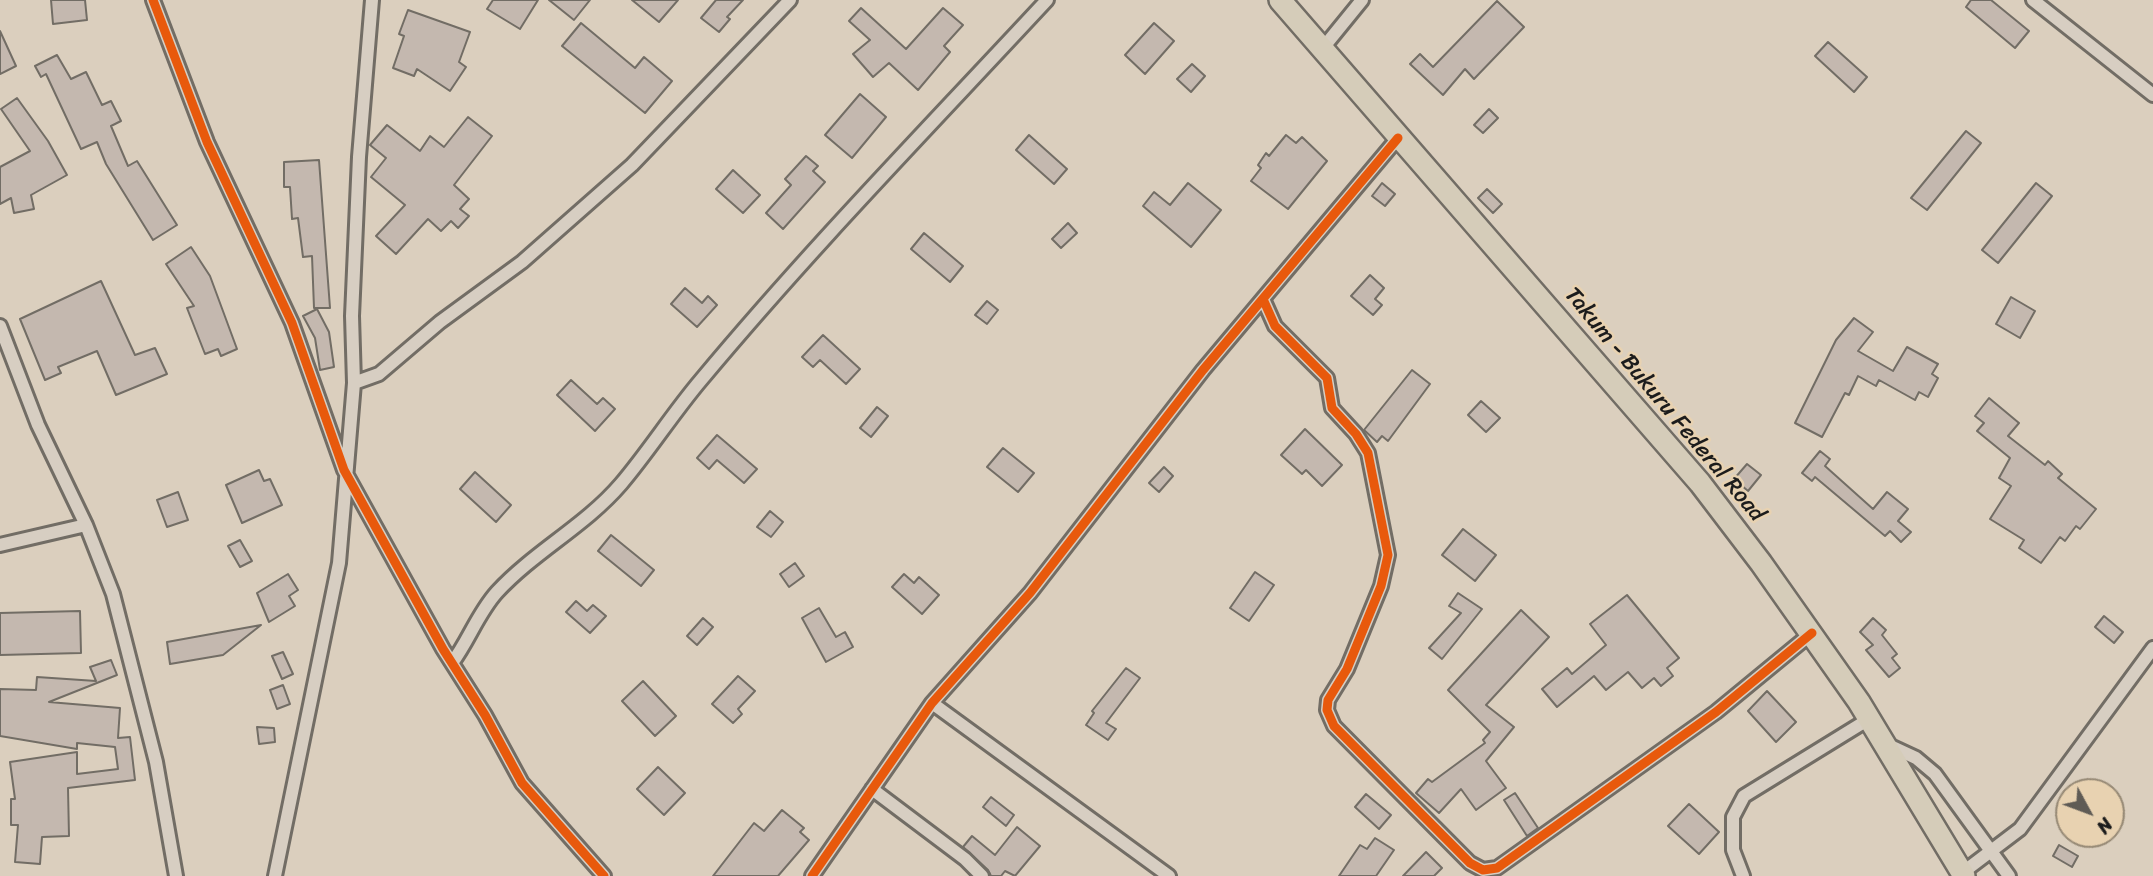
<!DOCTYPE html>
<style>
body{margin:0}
#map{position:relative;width:2153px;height:876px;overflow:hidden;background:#dbcfbe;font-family:Sriracha,sans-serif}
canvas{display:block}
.north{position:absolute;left:2055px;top:778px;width:70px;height:70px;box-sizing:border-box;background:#e8d2b1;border:2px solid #968975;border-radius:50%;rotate:131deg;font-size:19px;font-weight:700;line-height:28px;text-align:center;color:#1c1c1c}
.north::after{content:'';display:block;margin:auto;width:24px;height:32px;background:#5f5b55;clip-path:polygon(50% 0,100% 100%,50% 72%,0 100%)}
</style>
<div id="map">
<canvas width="2153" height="876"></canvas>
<div class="north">N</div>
</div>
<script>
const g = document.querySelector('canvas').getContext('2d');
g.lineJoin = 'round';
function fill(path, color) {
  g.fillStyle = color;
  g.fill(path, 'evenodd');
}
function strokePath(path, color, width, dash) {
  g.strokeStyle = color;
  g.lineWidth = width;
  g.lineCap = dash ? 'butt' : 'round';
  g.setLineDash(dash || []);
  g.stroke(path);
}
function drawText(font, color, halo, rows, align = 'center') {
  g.font = font + ' Sriracha,sans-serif';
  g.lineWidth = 5;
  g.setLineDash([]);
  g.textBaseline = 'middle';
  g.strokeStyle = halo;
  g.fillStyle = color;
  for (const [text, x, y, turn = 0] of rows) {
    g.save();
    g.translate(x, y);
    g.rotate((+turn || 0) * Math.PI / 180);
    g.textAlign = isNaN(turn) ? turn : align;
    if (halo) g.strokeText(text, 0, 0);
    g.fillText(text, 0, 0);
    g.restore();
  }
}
const building = new Path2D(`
 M51,0H85L87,20L53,24Z
 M493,0H538L520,29L487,9Z
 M549,0H590L574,20Z
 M632,0H678L659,22Z
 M716,0H743L727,17L730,19L719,32L701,18Z
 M1971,0H1991L2029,31L2015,48L1966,7Z
 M1497,1L1524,27L1474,79L1465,69L1443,95L1410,64L1420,54L1433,67Z
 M861,8L906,49L943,8L963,25L944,46L950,52L918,90L889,63L873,77L853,54L870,40L849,21Z
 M408,10L470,32L459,62L466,67L450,91L417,69L414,76L393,68L404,36L399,34Z
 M581,23L635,68L644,57L672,81L645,113L562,46Z
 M1154,23L1174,41L1145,74L1125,55Z
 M0,31L16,66L0,74Z
 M1828,42L1867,77L1854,92L1815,56Z
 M57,55L71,79L86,72L102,105L111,101L121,121L111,126L128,166L137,161L177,225L153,240L106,164L97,142L81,149L46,74L41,77L35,66Z
 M1192,64L1205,76L1191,92L1177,79Z
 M860,94L886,117L852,158L825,135Z
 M17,98L48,141L67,175L31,195L34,209L14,213L11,198L0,204V167L30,151L1,109Z
 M1489,109L1498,118L1483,133L1474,125Z
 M468,117L492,136L454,185L469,199L460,209L469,216L458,228L451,221L441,231L428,219L396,254L376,236L405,205L371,177L386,158L370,145L387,125L420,151L430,136L444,147Z
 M1966,131L1981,143L1927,210L1911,198Z
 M1029,135L1067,169L1054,184L1016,150Z
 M1286,135L1296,143L1302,137L1327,161L1288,209L1251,181L1261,168L1258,165L1266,153L1269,156Z
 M806,156L818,166L813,171L825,182L783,229L766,213L791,185L785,179Z
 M319,160L330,308H314L312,256L303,257L298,218L292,219L290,187H284V162Z
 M733,170L760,195L743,213L716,189Z
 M1188,183L1221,210L1191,247L1143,206L1154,192L1170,205Z
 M1382,183L1395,194L1385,206L1372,196Z
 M2036,183L2052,196L1998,263L1982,250Z
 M1487,189L1502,204L1493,213L1478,198Z
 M1068,223L1077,233L1061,248L1052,239Z
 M924,233L963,266L950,282L911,249Z
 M191,247L210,276L237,349L221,356L218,349L205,354L187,308L194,306L166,264Z
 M1370,275L1384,288L1375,299L1382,305L1373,315L1351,296Z
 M101,281L135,355L155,348L167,374L116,395L97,351L58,367L61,373L45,380L20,319Z
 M685,288L702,303L708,296L717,305L697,327L671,304Z
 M2011,297L2035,311L2020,338L1996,324Z
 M987,301L998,310L987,324L975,315Z
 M317,309L329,332L334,367L320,370L315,338L303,316Z
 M1854,318L1873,332L1858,351L1893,371L1907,347L1938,364L1932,374L1938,378L1928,397L1919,392L1915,400L1879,380L1876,386L1858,376L1849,395L1845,393L1822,437L1795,423L1836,340Z
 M823,335L860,369L846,384L820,360L813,367L802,357Z
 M1412,370L1430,384L1388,441L1382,436L1377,442L1364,430Z
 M571,380L597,404L603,398L615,409L595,431L557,395Z
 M1989,398L2019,423L2008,436L2045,465L2048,461L2062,474L2058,478L2096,509L2080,529L2076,526L2065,541L2060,537L2041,563L2019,548L2024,540L1990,519L2011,486L1999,478L2010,458L1977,431L1984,423L1975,416Z
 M1481,401L1500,418L1486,432L1468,415Z
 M877,407L888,416L871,437L860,428Z
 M1305,429L1342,465L1322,486L1306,470L1302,474L1281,455Z
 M717,435L757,469L744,483L717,460L709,469L697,458Z
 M1003,448L1034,473L1018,492L987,467Z
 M1820,451L1830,459L1825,466L1873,509L1887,492L1908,509L1898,521L1911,532L1901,542L1890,531L1885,536L1815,477L1812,481L1802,473Z
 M1747,464L1761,475L1748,491L1734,479Z
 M1164,467L1173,476L1159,492L1149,483Z
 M259,470L264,481L270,479L282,505L242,523L226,485Z
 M475,472L511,505L496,522L460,489Z
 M178,492L188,520L167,527L157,500Z
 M770,511L783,522L771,537L757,527Z
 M1463,529L1496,555L1475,581L1442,555Z
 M611,535L654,570L641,586L598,551Z
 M240,540L252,561L240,567L228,546Z
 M795,563L804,576L789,587L780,574Z
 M1255,572L1274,585L1249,621L1230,608Z
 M288,574L298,590L289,596L295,606L269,622L257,593Z
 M904,574L914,583L919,577L939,595L922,614L892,587Z
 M1458,593L1482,609L1442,659L1429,648L1461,613L1449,606Z
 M1627,595L1679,658L1667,668L1673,676L1661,686L1654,678L1642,688L1628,672L1606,690L1594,676L1557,707L1542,689L1567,668L1572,674L1606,645L1590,624Z
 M576,601L587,611L593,605L606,616L590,633L566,612Z
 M819,608L836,637L845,632L853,647L826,662L802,618Z
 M1521,610L1549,637L1486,705L1514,727L1486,761L1506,788L1476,810L1461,789L1439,813L1416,793L1428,779L1432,782L1485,743L1483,740L1490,732L1448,690Z
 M80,611L81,653L0,655V613Z
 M2104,616L2123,632L2114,643L2095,627Z
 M703,618L713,627L697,645L687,636Z
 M1873,618L1886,630L1882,635L1897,654L1892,658L1900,668L1889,677L1866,650L1873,645L1860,632Z
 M261,625L223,655L170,664L167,642Z
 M283,652L293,674L282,679L272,656Z
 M111,660L117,675L49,702L120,708L118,738L130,737L135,780L68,788L69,836L42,837L40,864L15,862L18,825H11V799H15L10,762L77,752V774L118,769L115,747L77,743V749L0,736V689L36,690L37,677L96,681L90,667Z
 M1126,668L1140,678L1106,723L1116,729L1108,740L1086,725L1094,713L1092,711Z
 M738,676L755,691L738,709L742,714L733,723L712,704Z
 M643,681L676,716L655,736L622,701Z
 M283,685L290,704L277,709L270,690Z
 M1767,691L1796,722L1776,742L1748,711Z
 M257,727L274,728L275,742L259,744Z
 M658,767L685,793L664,815L637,789Z
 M1515,793L1538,828L1527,836L1504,800Z
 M1366,794L1391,815L1379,829L1355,807Z
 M991,797L1014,815L1006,826L983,807Z
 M1689,804L1719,832L1699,854L1668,826Z
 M782,810L804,828L800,832L809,840L778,876H713L754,823L764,831Z
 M1017,827L1040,846L1015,876L1005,871L1001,876H991L988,870L963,847L972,836L995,855Z
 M1375,838L1394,850L1376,876H1339L1360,845L1367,849Z
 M2059,845L2078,856L2072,867L2053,856Z
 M1426,852L1442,868L1434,876H1403Z`);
const minor = new Path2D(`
 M153,0L207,142L292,323L344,470L443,649L485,715L522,783L604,876
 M2033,0L2153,95
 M1323,48L1362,0
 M1263,299L1275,326L1327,378L1332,408L1356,434L1368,453L1388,555L1381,586L1347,669L1328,700L1327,710L1334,726L1470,863L1483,870L1497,868L1716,712L1812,633
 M0,326L38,425L86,525L113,594L156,762L176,876
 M354,383L379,374L440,322L522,262L632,165L790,0
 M0,545L86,525
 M452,663C469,640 478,613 497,592C535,551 585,526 621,484C649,451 673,413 701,380C811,248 931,125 1047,0
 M932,703L1169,876
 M1888,745L1916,758L1935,774L2009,876
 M872,789L965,859L982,876
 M1962,873L2020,829L2153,648
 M275,876L339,563L354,383L352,316L359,157L372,0
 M812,876L932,703L1030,593L1203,370L1398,138
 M1743,876L1733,850V817L1744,796L1869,719`);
const primary = new Path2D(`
 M1280,0L1700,483L1761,563L1859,702L1964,876`);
const cycleway = new Path2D(`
 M153,0L207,142L292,323L344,470L443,649L485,715L522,783L604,876
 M1263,299L1275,326L1327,378L1332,408L1356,434L1368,453L1388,555L1381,586L1347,669L1328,700L1327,710L1334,726L1470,863L1483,870L1497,868L1716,712L1812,633
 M812,876L932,703L1030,593L1203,370L1398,138`);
const streetNames = [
 ["Takum - Bukuru Federal Road",1664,405,50]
];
fill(building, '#c4b8af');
strokePath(building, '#726d65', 2);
strokePath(minor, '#726d65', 18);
strokePath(primary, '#726d65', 26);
strokePath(minor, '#d7cec2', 12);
strokePath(primary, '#d5ccb9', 21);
strokePath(cycleway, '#e8590c', 9);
drawText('23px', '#1c1c1c', '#e8d2b1', streetNames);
</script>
